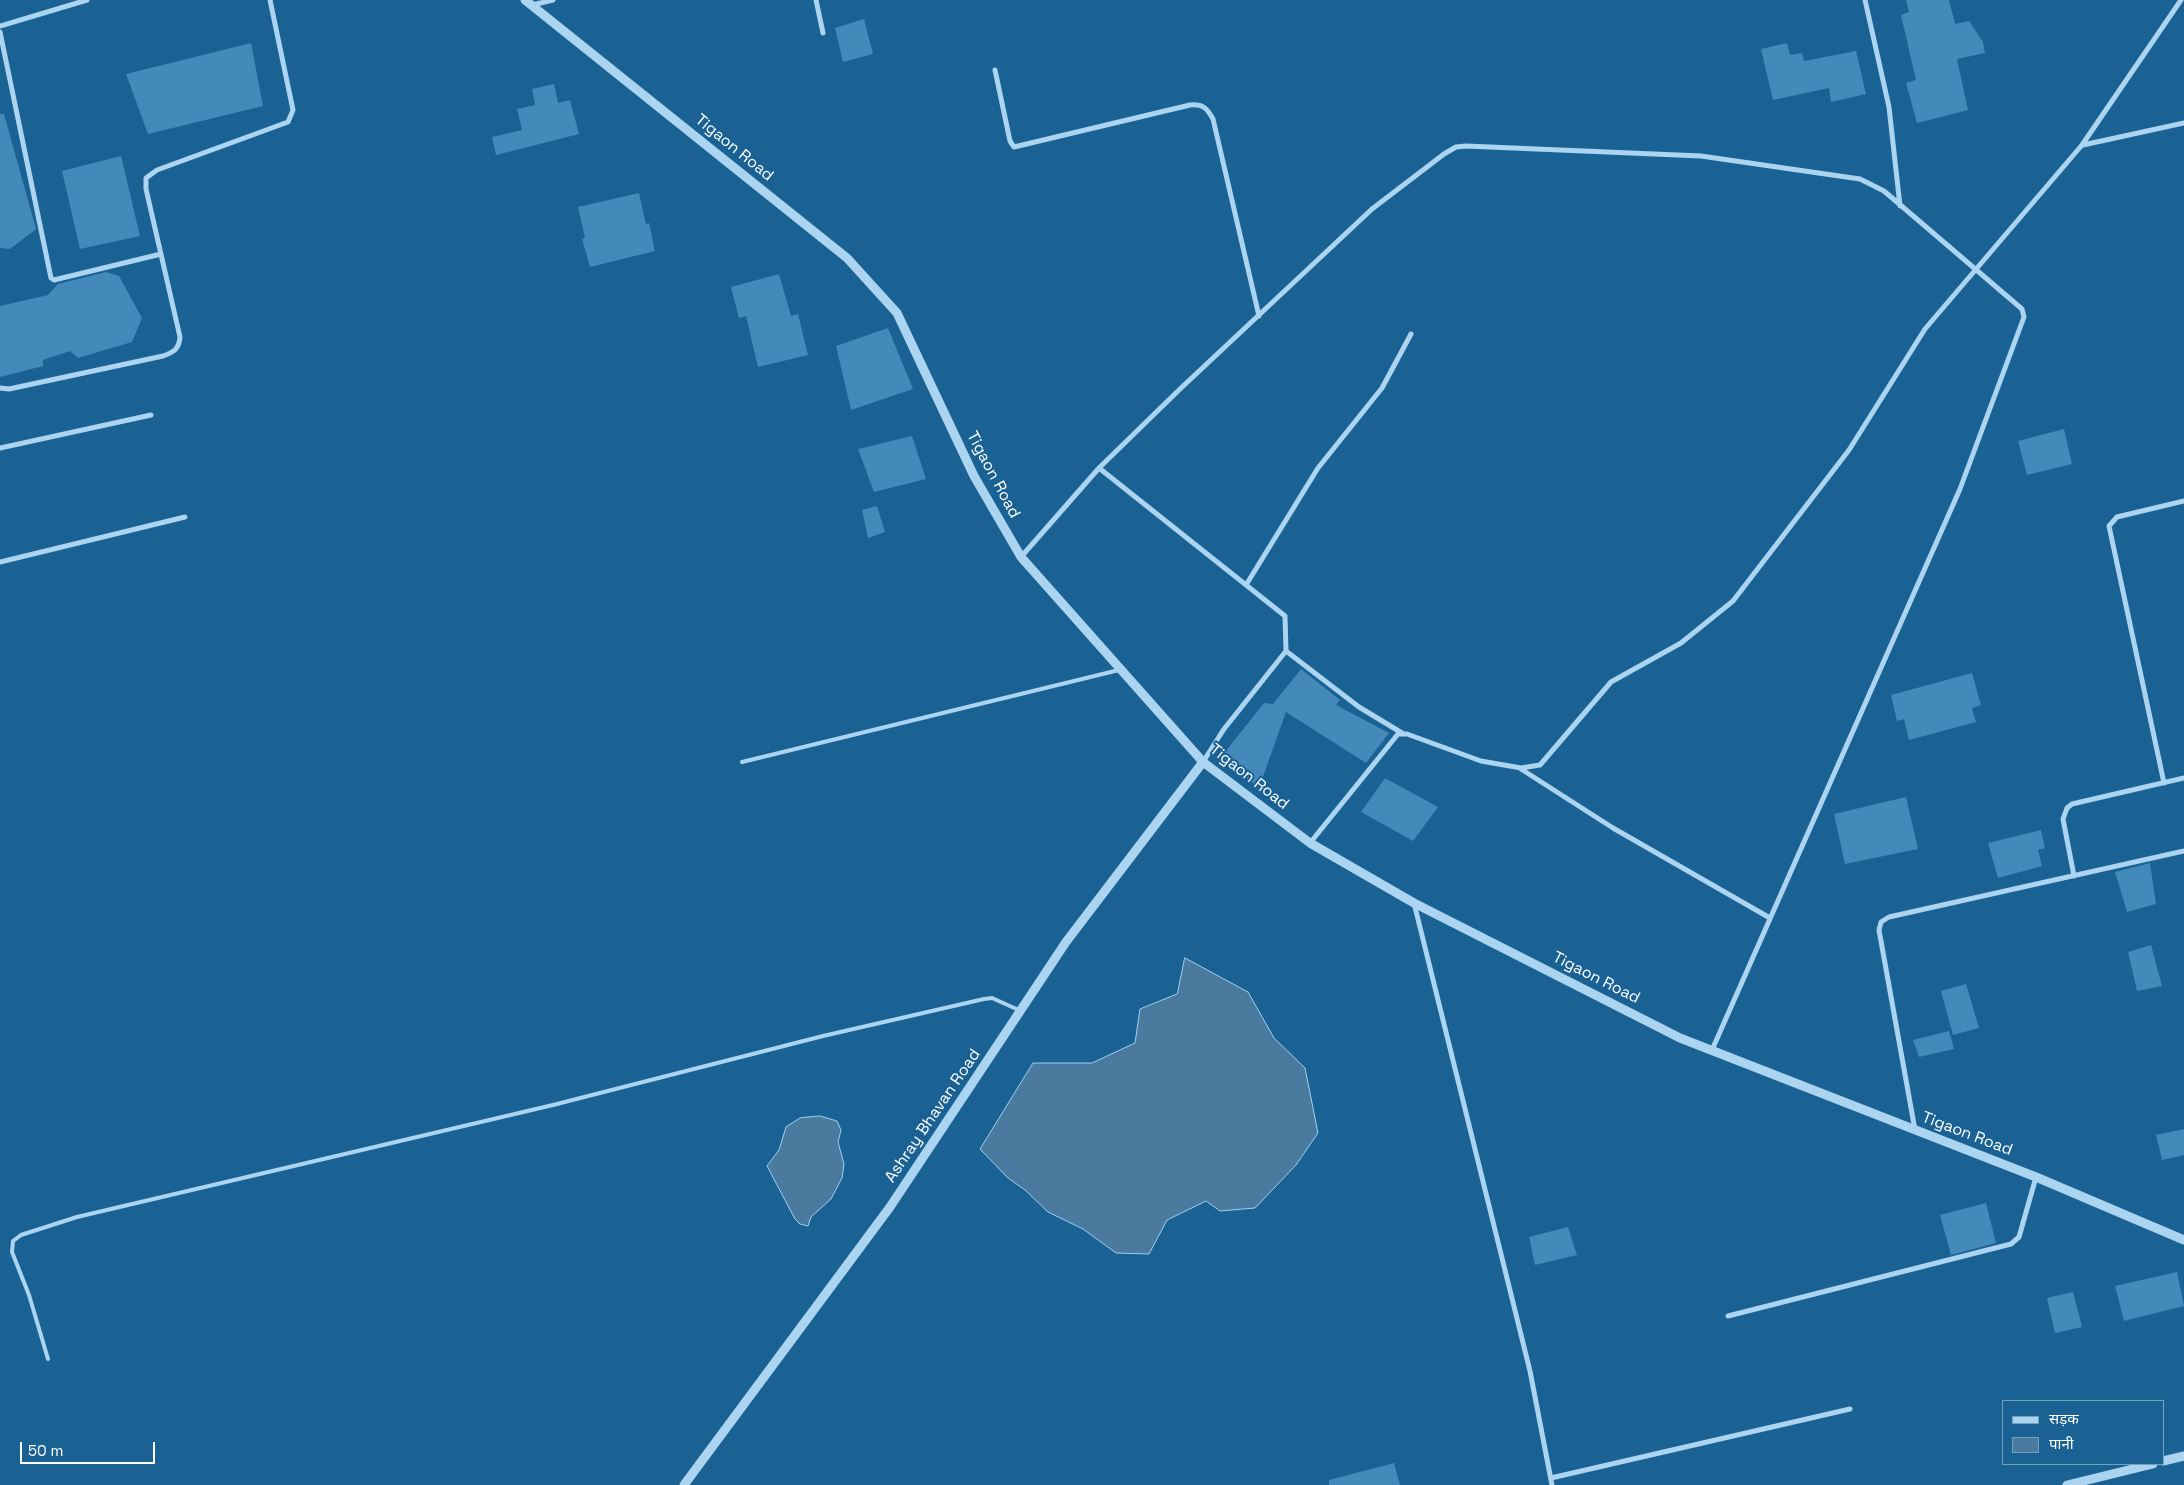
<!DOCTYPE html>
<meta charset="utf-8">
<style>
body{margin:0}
#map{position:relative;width:2184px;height:1485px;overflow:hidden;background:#1a6194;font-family:"Space Grotesk","Noto Sans Devanagari",sans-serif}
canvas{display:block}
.legend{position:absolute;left:2002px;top:1400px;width:162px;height:65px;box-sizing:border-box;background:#1a6194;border:1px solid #76a0bf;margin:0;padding:6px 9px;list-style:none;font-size:15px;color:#fff}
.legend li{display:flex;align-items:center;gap:10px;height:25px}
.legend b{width:25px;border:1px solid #76a0bf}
.scale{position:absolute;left:20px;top:1442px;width:135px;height:22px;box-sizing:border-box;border:2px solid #fff;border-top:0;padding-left:6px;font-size:15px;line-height:18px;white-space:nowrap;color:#fff;-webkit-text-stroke:4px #1a6194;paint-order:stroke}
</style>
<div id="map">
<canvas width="2184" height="1485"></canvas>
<ul class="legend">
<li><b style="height:6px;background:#abd4f0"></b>सड़क</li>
<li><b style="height:14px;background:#4a7b9f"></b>पानी</li>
</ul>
<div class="scale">50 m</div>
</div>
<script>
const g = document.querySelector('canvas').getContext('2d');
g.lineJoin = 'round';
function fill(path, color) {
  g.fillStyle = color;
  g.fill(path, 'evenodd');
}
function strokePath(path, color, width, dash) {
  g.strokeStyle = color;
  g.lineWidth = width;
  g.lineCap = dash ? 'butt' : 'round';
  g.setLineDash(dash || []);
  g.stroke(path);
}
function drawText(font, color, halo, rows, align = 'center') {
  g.font = font + ' "Space Grotesk",sans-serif';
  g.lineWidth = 4;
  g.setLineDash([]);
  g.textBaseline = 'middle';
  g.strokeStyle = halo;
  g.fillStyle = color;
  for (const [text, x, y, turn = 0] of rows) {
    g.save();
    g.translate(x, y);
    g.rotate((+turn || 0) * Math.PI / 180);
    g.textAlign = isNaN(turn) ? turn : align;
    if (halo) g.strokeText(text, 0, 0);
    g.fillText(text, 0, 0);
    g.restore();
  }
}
const water = new Path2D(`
 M1185,958L1248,992L1274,1038L1305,1068L1318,1133L1296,1165L1255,1208L1220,1211L1206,1201L1167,1220L1149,1254L1116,1253L1083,1229L1048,1212L1025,1190L1008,1178L980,1149L1033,1063H1092L1135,1043L1140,1009L1177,994Z
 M820,1116L837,1121L841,1130L838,1142L844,1164L842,1178L831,1199L811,1217L808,1226L800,1224L795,1219L767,1166L779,1150L786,1127L800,1118Z`);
const building = new Path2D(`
 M1906,0H1949L1955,24L1969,21L1983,42L1985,53L1957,59L1968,110L1917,123L1906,83L1916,80L1901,15L1909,12Z
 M864,19L873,54L843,62L835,28Z
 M251,43L263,106L148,134L126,74Z
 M1787,43L1790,55L1802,53L1804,61L1856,51L1866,94L1831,102L1829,88L1773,100L1761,49Z
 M554,84L558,103L570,100L579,134L496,155L492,137L522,130L517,109L535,105L532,89Z
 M0,114H4L36,229L10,249L0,248Z
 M121,156L140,236L80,249L62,171Z
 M639,193L646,224L649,223L655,251L590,267L582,239L585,238L578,207Z
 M106,272L119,276L142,318L132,342L78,358L70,351L43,360V366L0,377V306L48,295L58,284Z
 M779,274L791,316L798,314L808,355L758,367L746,316L739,318L731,287Z
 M888,328L913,389L851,410L836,346Z
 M2064,429L2072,464L2027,475L2018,441Z
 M912,436L926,479L874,492L858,449Z
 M877,506L885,532L868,538L862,510Z
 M1301,669L1340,700L1336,705L1389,733L1366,763L1286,712L1259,788L1221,757L1264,703L1273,704Z
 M1972,673L1981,705L1972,708L1976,722L1909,740L1904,719L1897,721L1891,695Z
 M1385,778L1438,807L1413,841L1361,812Z
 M1906,797L1918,849L1845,864L1834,814Z
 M2041,830L2045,848L2038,850L2042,866L1998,878L1988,843Z
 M2150,863L2156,904L2127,912L2115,872Z
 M2151,945L2162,986L2137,991L2128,952Z
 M1966,984L1979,1028L1953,1035L1941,991Z
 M1949,1031L1954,1049L1919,1057L1913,1040Z
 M2184,1129V1155L2162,1160L2156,1135Z
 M1986,1203L1996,1243L1951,1255L1940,1215Z
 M1568,1227L1577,1255L1535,1265L1529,1237Z
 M2177,1272L2184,1306L2124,1321L2115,1286Z
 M2073,1292L2082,1327L2055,1333L2047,1298Z
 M1394,1463L1400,1485H1329V1480Z`);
const service = new Path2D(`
 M742,762L1119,670
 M48,1359L29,1295L12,1252L13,1241L21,1235L77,1217L553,1105L823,1036L984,999L992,998L1021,1011`);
const minor = new Path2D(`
 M816,0L823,33
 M1865,0L1889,107L1900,206
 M532,5L553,0
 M0,26L87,0
 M0,32L51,278L54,280L161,254
 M995,70L1010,141L1014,147L1190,105C1203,104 1207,108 1213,119L1259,316
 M2083,145L2184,123
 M0,388L9,389L163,356C174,352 179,349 180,337L146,189V178L157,170L288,122L293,110L270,0
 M0,448L151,415
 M1099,468L1285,616L1286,651L1224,729L1203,762
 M1021,557L1099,468L1180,389L1372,209L1444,154L1456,147L1466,146L1701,156L1860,179L1884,191L2022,309L2024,317L1960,489L1712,1050
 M0,562L185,517
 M1246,585L1318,468L1382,388L1411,334
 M1286,651L1359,707L1402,733
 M1521,769L1613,828L1770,918
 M2164,783L2109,526L2117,517L2184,501
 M1310,843L1398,734H1407L1481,761L1521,768L1540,765L1611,682L1681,643L1733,601L1849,450L1925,329L2082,145L2181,0
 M2074,876L2063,819L2067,808L2072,804L2184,778
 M1414,903L1530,1371L1552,1485
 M1915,1130L1879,930L1881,922L1889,917L2184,851
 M1728,1316L2011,1244L2019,1237L2036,1177
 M1551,1478L1850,1409`);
const tertiary = new Path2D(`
 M525,0L847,258L897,313L974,476L1021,557L1203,762L1310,843L1414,903L1680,1038L2036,1177L2184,1240
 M2163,1461L2184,1456
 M684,1485L890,1207L1066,942L1203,762
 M2067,1485L2153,1464`);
const streetNames = [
 ["Tigaon Road",734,148,39],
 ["Tigaon Road",993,475,62],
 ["Tigaon Road",1249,777,38],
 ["Tigaon Road",1596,978,27],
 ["Ashray Bhavan Road",933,1116,-56],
 ["Tigaon Road",1967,1134,21]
];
fill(water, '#4a7b9f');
strokePath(water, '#9ed1f2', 1);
fill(building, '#438abb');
strokePath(service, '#abd4f0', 4);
strokePath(minor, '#abd4f0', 5);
strokePath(tertiary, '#abd4f0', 9);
drawText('16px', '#fff', '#1a6194', streetNames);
</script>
